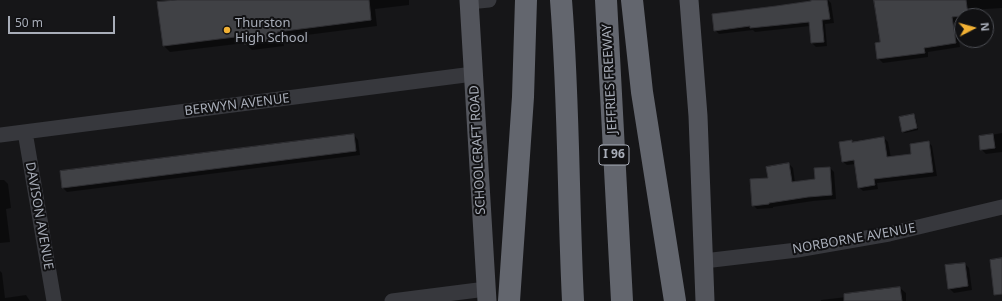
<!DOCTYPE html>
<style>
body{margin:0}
#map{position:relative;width:1002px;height:301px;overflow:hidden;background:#161618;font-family:"Noto Sans",sans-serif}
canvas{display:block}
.north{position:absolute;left:954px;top:8px;width:40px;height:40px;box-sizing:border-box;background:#111113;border:1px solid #4d4f55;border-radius:50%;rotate:84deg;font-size:11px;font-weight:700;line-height:16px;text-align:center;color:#a8adb8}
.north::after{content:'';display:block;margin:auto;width:14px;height:18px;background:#f2b134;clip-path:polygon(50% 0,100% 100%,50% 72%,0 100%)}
.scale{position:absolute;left:8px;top:16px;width:107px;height:18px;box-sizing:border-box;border:2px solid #a8adb8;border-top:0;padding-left:5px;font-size:12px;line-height:14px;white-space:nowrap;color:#a8adb8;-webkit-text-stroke:3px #111113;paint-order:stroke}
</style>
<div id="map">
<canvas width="1002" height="301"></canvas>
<div class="north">N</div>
<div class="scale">50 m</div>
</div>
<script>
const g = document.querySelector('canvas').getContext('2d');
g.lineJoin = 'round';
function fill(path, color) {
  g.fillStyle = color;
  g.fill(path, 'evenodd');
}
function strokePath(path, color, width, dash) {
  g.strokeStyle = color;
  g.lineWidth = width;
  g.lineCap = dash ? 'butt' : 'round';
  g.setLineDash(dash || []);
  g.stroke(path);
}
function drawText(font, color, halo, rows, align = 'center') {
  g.font = font + ' "Noto Sans",sans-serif';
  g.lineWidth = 4;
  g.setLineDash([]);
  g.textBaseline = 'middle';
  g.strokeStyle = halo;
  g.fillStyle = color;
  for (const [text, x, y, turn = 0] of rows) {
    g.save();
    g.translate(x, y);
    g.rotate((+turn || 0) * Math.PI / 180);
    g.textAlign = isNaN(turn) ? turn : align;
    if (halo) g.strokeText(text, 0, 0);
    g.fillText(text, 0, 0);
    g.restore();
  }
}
const shadow = new Path2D(`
 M185,0H409V5L375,9L377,26L283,38L284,46L252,50L245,43L170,52L164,46L158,3Z
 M814,0H828L831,3L834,23L825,24L827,46L816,47L812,43L810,26L755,32L753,30L719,34L715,30L812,2Z
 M875,0H1002V8L970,10L971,16H962V20L956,21L960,47L928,52V57L883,63L878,58L882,43Z
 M913,116L916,118L918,130L905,133L902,131Z
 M1002,133V152L986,154L981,149L980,137Z
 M354,135L358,140L360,155L67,192L63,188L61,172Z
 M884,138L888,142L891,158L912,155L928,142L932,146L937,176L877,183L878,189L863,191L859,187L856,164L847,165L842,161L852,141L853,143Z
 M789,164L793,168L795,183L816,180L830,168L834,172L836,199L813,201L773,207V208L757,209L753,205L769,179Z
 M0,180H4L8,184L11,208L6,209L10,242L0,243Z
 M965,264L969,268L972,290L954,293L949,288Z
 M0,271L2,273L5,298L26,295L30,301H0Z
 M900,288L906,293V301H821V300L855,296Z`);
const building = new Path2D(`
 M177,0H369L371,20L277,32L278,40L244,44L243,36L163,46L157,2Z
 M811,0H827L830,19L822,20L824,42L811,43L809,22L750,28V26L714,31L712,14L776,6L811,1Z
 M874,0H966L968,15L952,17L956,43L924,48L925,53L877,59L875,43L880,42Z
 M914,114L917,128L902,132L899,117Z
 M354,134L356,151L62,188L60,171Z
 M993,134L995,148L980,150L979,136Z
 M884,137L887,157L911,154L910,144L929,141L933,172L874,179L875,185L858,188L854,160L842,162L839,142L852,140V142Z
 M789,163L792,182L815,179L814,168L830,167L832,195L808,197L769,203V204L752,206L750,179L768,178L766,167Z
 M1002,258V294L994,295L990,260Z
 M965,263L968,286L948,289L945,265Z
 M900,287L902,301H844V294Z`);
const minor = new Path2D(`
 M469,2L489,0
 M25,132L54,301
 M0,135L473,74
 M704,261L797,250L889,234L1002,207
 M392,301L486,289`);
const major = new Path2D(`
 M469,0L487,301
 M689,0L698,116L705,301`);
const highway = new Path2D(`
 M561,0C569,100 568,201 573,301
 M606,0L622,301
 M632,0L642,92L675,301
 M509,301L523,97L526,0`);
const markers = [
 [227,30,4,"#f2b134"]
];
const shields = [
 [614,155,30]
];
const shieldNames = [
 ["I 96",614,155]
];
const poiNames = [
 ["Thurston",235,23],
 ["High School",235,38]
];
const streetNames = [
 ["JEFFRIES FREEWAY",610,79,-93],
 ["BERWYN AVENUE",237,105,-7],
 ["SCHOOLCRAFT ROAD",478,150,-93],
 ["DAVISON AVENUE",39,216,80],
 ["NORBORNE AVENUE",854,239,-10]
];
fill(shadow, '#0007');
fill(building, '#404145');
strokePath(building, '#303034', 1);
strokePath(minor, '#37383d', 15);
strokePath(major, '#53555c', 19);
strokePath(highway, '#63666e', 22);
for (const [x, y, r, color] of markers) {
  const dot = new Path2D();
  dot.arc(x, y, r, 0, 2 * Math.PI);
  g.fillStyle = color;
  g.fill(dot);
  strokePath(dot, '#111113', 1.5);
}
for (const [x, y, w] of shields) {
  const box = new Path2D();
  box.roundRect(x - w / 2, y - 10, w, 20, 3);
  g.fillStyle = '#111113';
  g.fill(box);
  strokePath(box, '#a8adb8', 1);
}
drawText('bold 12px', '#a8adb8', null, shieldNames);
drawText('13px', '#a8adb8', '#111113', poiNames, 'left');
drawText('13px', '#a8adb8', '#111113', streetNames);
</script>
